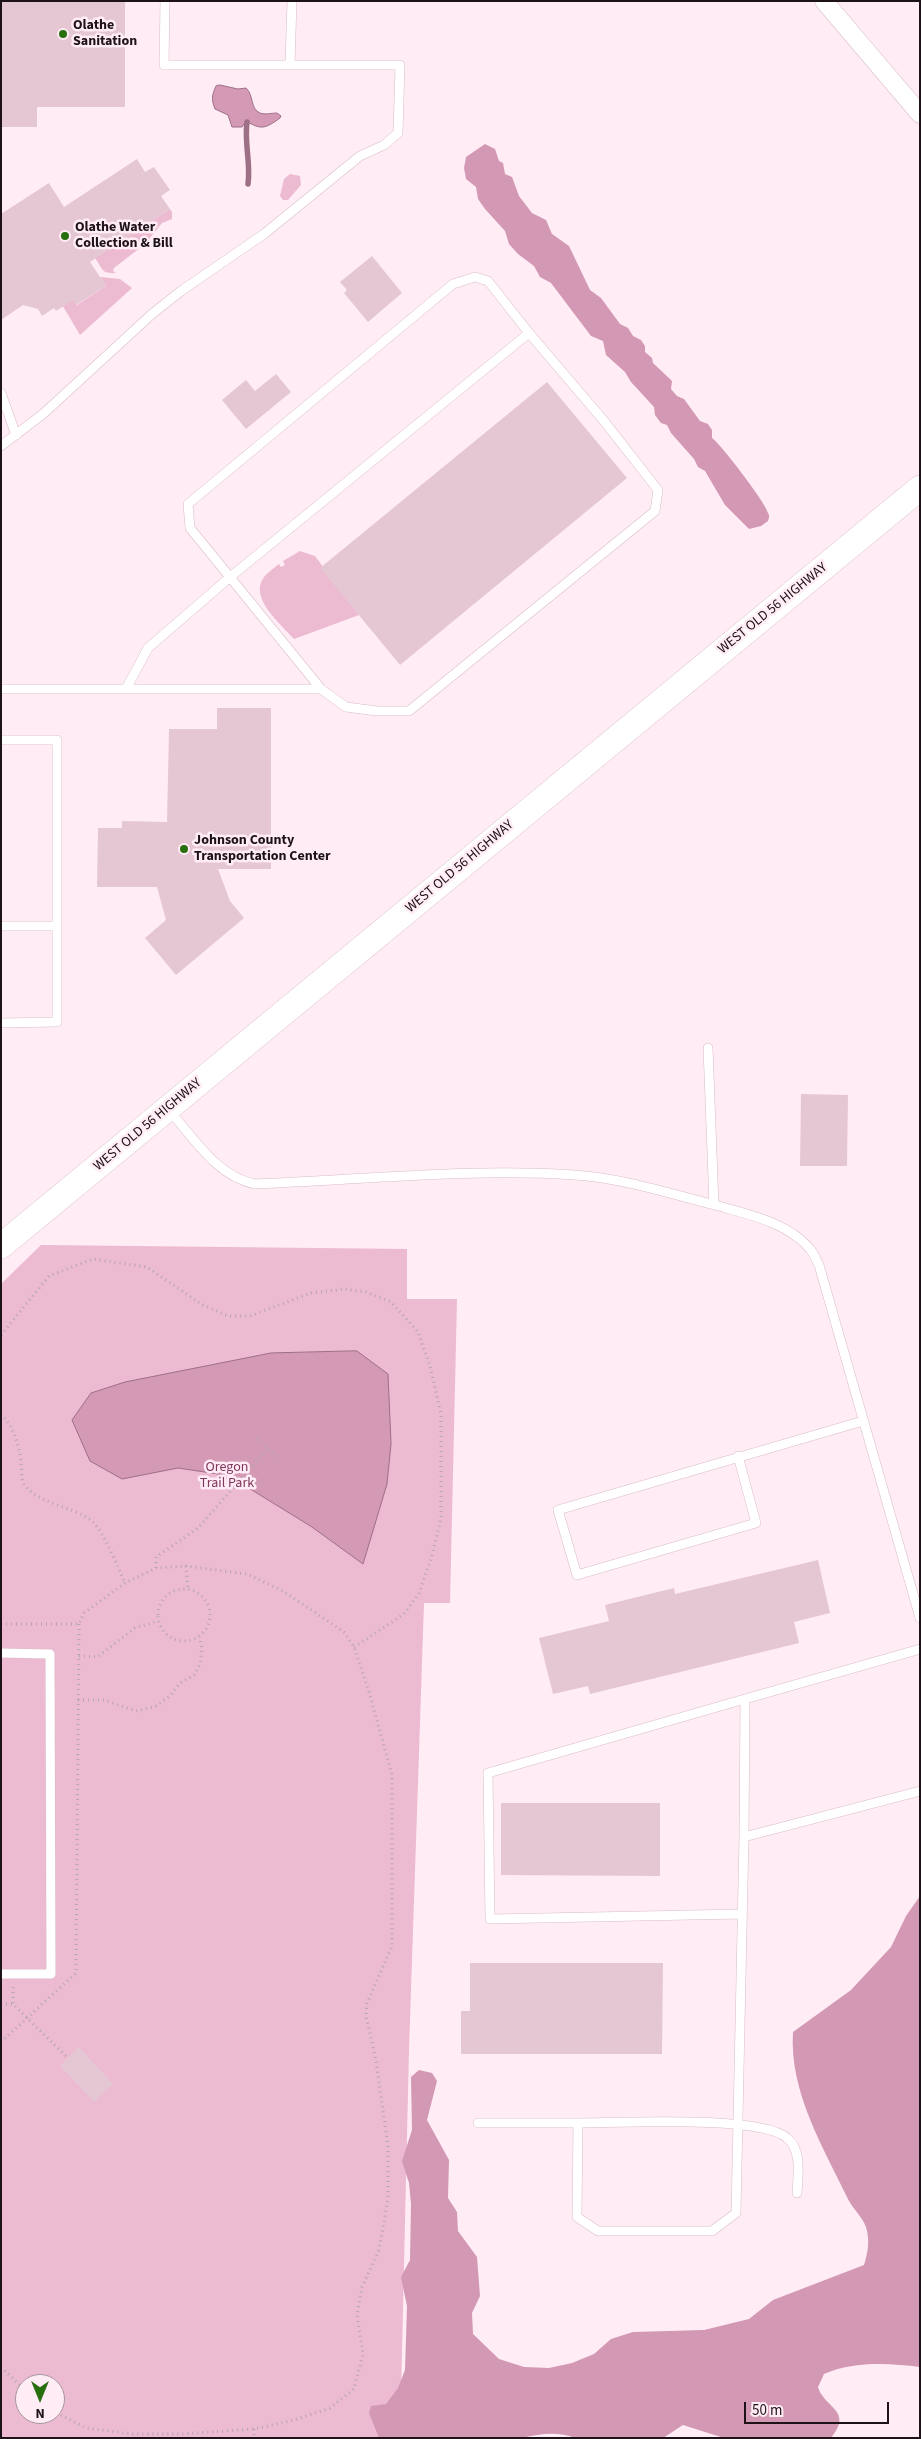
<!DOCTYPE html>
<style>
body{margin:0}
#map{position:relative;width:921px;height:2439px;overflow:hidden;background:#ffecf4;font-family:"Source Sans 3",sans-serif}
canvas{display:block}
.frame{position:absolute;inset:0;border:2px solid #1c1217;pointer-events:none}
.north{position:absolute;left:15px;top:2374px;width:50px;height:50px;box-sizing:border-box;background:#ffecf4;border:1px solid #a4959c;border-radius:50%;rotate:180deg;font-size:14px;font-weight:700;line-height:20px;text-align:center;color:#1c1217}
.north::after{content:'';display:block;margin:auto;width:18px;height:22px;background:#276e0c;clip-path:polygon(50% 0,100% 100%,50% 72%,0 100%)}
.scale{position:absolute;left:744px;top:2402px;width:145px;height:22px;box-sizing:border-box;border:2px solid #1c1217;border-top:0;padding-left:6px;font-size:15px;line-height:18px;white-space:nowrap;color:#1c1217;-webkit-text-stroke:4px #ffecf4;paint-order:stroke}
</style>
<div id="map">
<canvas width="921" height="2439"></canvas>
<div class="frame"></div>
<div class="north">N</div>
<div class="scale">50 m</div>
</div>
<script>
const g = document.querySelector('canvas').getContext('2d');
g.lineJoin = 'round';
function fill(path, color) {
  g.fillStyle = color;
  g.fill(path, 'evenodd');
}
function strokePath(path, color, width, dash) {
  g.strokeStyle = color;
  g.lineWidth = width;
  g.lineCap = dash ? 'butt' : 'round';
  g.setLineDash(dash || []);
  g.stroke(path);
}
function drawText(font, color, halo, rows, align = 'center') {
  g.font = font + ' "Source Sans 3",sans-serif';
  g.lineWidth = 5;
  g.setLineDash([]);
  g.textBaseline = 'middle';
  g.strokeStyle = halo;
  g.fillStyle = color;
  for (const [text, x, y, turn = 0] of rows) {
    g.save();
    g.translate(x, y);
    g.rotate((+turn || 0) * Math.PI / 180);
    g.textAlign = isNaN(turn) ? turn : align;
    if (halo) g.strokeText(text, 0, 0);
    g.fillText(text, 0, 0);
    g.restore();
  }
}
const green = new Path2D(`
 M290,174L300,176L301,185L288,200H283L280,196L284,179Z
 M170,209L172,212V219L162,223L145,244L114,268L113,271L116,273C101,274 103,269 95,258Z
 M100,277L120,279L132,288L80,335L61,303L66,290L77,305L106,286Z
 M300,551L315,556L359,615L294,639C282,625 248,598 264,577C268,572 274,568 279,564L281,567L285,565L283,561Z
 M41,1245L407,1249V1299H457L450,1603H424L409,2049L400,2438H1V1284ZM25,2384H55V2414H25Z`);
const forest = new Path2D(`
 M485,144L495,149L499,161L503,163L505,174L512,177L519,196L532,213L546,220L552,234L569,246L590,290L601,298L620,324L628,328L633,336L641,340L645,346V352L652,358L653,363L672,381L671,389L677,396L684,399L700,421L708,424L712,430V438C720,443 766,503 768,513C770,517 769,517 768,521L761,526L749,529L725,505L705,471L698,467L694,459L671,433L667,425L661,423L655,415L654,407L631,382L625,372L606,355L603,341L591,336L551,283L540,277L534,266L518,254L509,244L505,231L485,209L478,199L476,187L466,179L464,168L466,157Z
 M920,1896V2367C889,2363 853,2361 824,2374L818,2387C824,2408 854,2410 831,2438H724L683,2425L663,2438H575C558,2431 540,2434 522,2438H379L369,2413L371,2406L386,2404L398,2388L405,2370L407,2306L401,2277L410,2260L411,2204L409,2183L402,2161L412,2130L411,2077L419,2070L432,2073L437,2081L427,2120L449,2160L448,2198L457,2212L458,2231L477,2257L480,2296L472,2313L473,2334L499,2359L524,2367L549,2368L572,2363L594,2354L611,2339L633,2332L704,2330L749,2319L773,2300L864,2265C868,2252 870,2241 866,2227C863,2218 854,2210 849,2201C824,2149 789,2092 793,2032L851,1990L891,1947L906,1916Z`);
const water = new Path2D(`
 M220,85L238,89L246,88C254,95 250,109 260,113C265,115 272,113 277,113L281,116L280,118C265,129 261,130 246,121L242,127H232L228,115L215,109C211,99 212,95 216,86Z
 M357,1351L388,1374L391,1444L387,1484L363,1564L312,1527L252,1490L218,1474L178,1468L122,1479L90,1461L72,1420L91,1393L125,1382L271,1353Z`);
const stream = new Path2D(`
 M247,122C244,143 251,163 248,184`);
const building = new Path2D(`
 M1,1H125V107H37V127H1Z
 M137,159L145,172L154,167L170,190L161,196L170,209L90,262L106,286L76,305L73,300L56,311L54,308L42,316L38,309L23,305L1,320V214L49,183L64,207Z
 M372,256L402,293L368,322L344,293L347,290L340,282Z
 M276,374L291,392L246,429L222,400L246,380L255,391Z
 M547,382L627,478L400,665L320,568Z
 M217,708H271V869H218L230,901L244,918L176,975L145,938L166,920L157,887H97L98,828H122V821L167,822L169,729H217Z
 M801,1094L848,1095L847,1166H800Z
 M818,1560L830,1613L794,1622L799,1643L590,1694L588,1686L553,1694L539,1638L609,1621L605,1605L674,1588L675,1594Z
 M501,1803H660V1876L501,1875Z
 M470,1963H663L662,2054H461V2011H470Z
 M79,2047L113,2084L94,2102L60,2066Z`);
const path = new Path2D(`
 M1,1335L49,1276L93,1259L147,1267L201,1304L228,1316H250L311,1293L344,1289L366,1292L391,1302L418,1332L430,1366L441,1414V1519L431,1559L419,1593L404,1614L354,1647
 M1,1414C14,1428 19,1443 21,1463C22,1468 21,1477 23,1482C34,1504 75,1506 93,1522C103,1531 119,1569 125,1583
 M257,1439L278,1457
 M186,1566L188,1590
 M156,1568V1557L198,1528L268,1448
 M158 1615a26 26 0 1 1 52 0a26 26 0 1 1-52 0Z
 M1,1624H79L84,1613L125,1583L156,1568L186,1566L247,1574L283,1591L344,1632L354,1647L369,1692L392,1775V1946L367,2003L366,2016L376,2061L388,2147V2199L379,2250L362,2287L357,2314L363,2354L354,2389L330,2408L294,2420L254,2429L182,2434H132L86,2428L55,2412
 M79,1656L97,1657L135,1628L158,1621
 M78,1700H104L136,1711L154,1707L170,1696L180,1683L194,1675L200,1664L202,1648L199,1637
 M13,1987V2003
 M1,2004H13L68,2058
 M1,2042L76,1973L79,1624
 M1,2367L25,2390
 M254,2429V2438`);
const lane = new Path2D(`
 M290,65L292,1
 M1,393L16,435
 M1,446L43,414L152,314L181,291L264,234L360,156L384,145L398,133L400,65H164L165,1
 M1,689H321
 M126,689L148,648L229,578L529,333L604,421L658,490L655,511L409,711H377L346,707L321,689L190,528L188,504L453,284L475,277L488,281L529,333
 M1,740H57V1022L1,1023
 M1,926H57
 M708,1048L714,1205
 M168,1109C193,1137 217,1177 255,1184C360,1180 470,1168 574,1175C622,1178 668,1193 715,1205C746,1214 788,1222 810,1249C814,1253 816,1260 819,1265L920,1618
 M738,1456L756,1523L577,1575L558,1510L863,1421
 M1,1653L50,1654L51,1974H1
 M744,1837L745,1699L920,1649
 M742,1914L490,1919L488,1773L745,1699
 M478,2123H578
 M797,2193C798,2176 802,2149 787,2138C761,2115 618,2123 578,2123L577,2217L598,2231H712L736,2213C739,2087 741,1962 744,1837L920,1791`);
const street = new Path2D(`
 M824,1L920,114`);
const secondary = new Path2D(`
 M1,1246L920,488`);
const markers = [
 [63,34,5,"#276e0c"],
 [65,236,5,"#276e0c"],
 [184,849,5,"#276e0c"]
];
const poiNames = [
 ["Olathe",73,26],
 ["Sanitation",73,42],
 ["Olathe Water",75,228],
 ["Collection & Bill",75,244],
 ["Johnson County",194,841],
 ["Transportation Center",194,857]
];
const streetNames = [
 ["WEST OLD 56 HIGHWAY",773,609,-39],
 ["WEST OLD 56 HIGHWAY",460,867,-40],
 ["WEST OLD 56 HIGHWAY",148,1125,-40]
];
const parkNames = [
 ["Oregon",227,1468],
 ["Trail Park",227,1484]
];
fill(green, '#ecbad1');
fill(forest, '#d398b4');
fill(water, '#d499b5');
strokePath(water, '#9d7086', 1);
strokePath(stream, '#9d7086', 5.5);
fill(building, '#e5c7d4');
strokePath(lane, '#d9bcc9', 10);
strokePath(street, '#d9bcc9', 19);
strokePath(secondary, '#d9bcc9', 26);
strokePath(path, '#b6a6ad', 3, [1, 4]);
strokePath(lane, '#fff', 9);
strokePath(street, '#fff', 18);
strokePath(secondary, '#fff', 25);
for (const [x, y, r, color] of markers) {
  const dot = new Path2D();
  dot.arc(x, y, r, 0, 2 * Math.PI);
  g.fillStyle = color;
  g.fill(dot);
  strokePath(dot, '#ffecf4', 2);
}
drawText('bold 14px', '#1c1217', '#ffecf4', poiNames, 'left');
drawText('14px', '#1c1217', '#ffecf4', streetNames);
drawText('14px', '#7f375d', '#ffecf4', parkNames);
</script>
